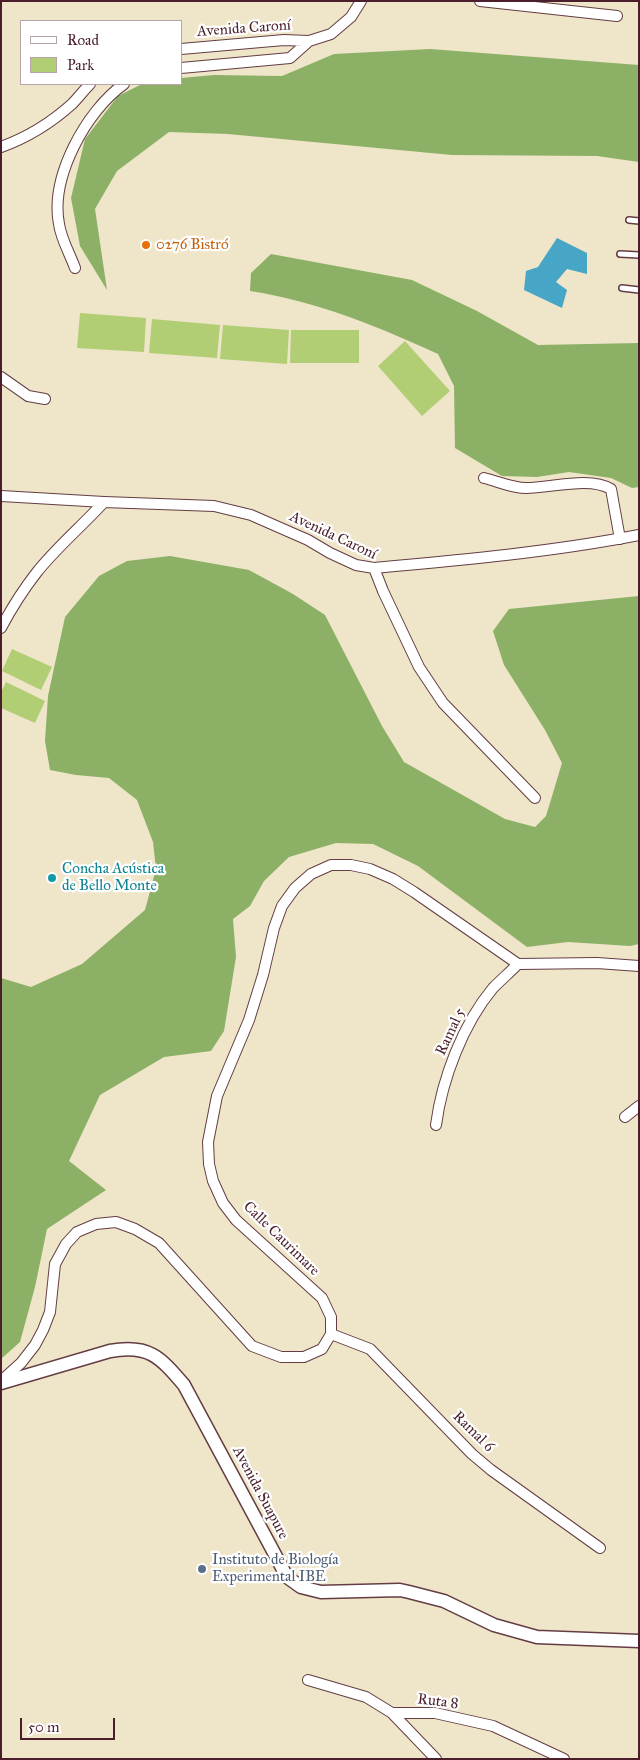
<!DOCTYPE html>
<meta charset="utf-8">
<style>
body{margin:0}
#map{position:relative;width:640px;height:1760px;overflow:hidden;background:#efe5c8;font-family:"IM FELL Great Primer",serif}
canvas{display:block}
.frame{position:absolute;inset:0;border:2px solid #4a1f2b;pointer-events:none}
.legend{position:absolute;left:20px;top:20px;width:162px;height:65px;box-sizing:border-box;background:#fff;border:1px solid #b7a5aa;margin:0;padding:6px 9px;list-style:none;font-size:15px;color:#4a1f2b}
.legend li{display:flex;align-items:center;gap:10px;height:25px}
.legend b{width:25px;border:1px solid #b7a5aa}
.scale{position:absolute;left:20px;top:1718px;width:95px;height:22px;box-sizing:border-box;border:2px solid #4a1f2b;border-top:0;padding-left:6px;font-size:15px;line-height:18px;white-space:nowrap;color:#4a1f2b;-webkit-text-stroke:4px #fff;paint-order:stroke}
</style>
<div id="map">
<canvas width="640" height="1760"></canvas>
<div class="frame"></div>
<ul class="legend">
<li><b style="height:6px;background:#fff"></b>Road</li>
<li><b style="height:14px;background:#b1ce75"></b>Park</li>
</ul>
<div class="scale">50 m</div>
</div>
<script>
const g = document.querySelector('canvas').getContext('2d');
g.lineJoin = 'round';
function fill(path, color) {
  g.fillStyle = color;
  g.fill(path, 'evenodd');
}
function strokePath(path, color, width, dash) {
  g.strokeStyle = color;
  g.lineWidth = width;
  g.lineCap = dash ? 'butt' : 'round';
  g.setLineDash(dash || []);
  g.stroke(path);
}
function drawText(font, color, halo, rows, align = 'center') {
  g.font = font + ' "IM FELL Great Primer",serif';
  g.lineWidth = 4.5;
  g.setLineDash([]);
  g.textBaseline = 'middle';
  g.strokeStyle = halo;
  g.fillStyle = color;
  for (const [text, x, y, turn = 0] of rows) {
    g.save();
    g.translate(x, y);
    g.rotate((+turn || 0) * Math.PI / 180);
    g.textAlign = isNaN(turn) ? turn : align;
    if (halo) g.strokeText(text, 0, 0);
    g.fillText(text, 0, 0);
    g.restore();
  }
}
const green = new Path2D(`
 M80,313L146,318L144,352L77,348Z
 M152,319L220,325L217,358L149,353Z
 M223,325L289,330L287,364L220,359Z
 M291,330H359V363H290Z
 M405,341L450,391L422,416L378,366Z
 M12,649L52,667L41,690L2,671Z
 M6,682L45,701L35,723L1,708V692Z`);
const forest = new Path2D(`
 M430,49L639,65V162L597,156L452,155L228,134L169,132L117,171L95,209L107,290L80,246L71,198L85,139L118,96L142,84H181V78L214,75L282,76L334,54Z
 M271,254L412,280L477,311L538,345L639,343V487L632,488L611,478L569,472L537,477L502,476L455,448L454,386L438,354C377,326 316,301 250,291L251,273Z
 M170,556L249,570L293,594L325,615L382,726L404,762L505,819L535,827L546,816L562,763L545,730L504,665L493,631L509,609L639,596V944L630,946L568,942L527,947L418,866L373,844L336,843L289,857L264,881L250,906L233,919L236,957L224,1031L211,1051L164,1057L100,1095L69,1161L106,1190L47,1229L35,1287L20,1342L1,1359V978L31,987L82,964L145,910L156,869L153,842L137,800L109,778L76,775L50,770L45,741L48,696L65,617L99,576L127,561Z`);
const water = new Path2D(`
 M557,238L587,253V274L567,269L556,282L567,290L562,308L524,290L526,271L538,267Z`);
const service = new Path2D(`
 M629,220L639,221
 M620,254L639,255
 M622,288L639,290`);
const minor = new Path2D(`
 M480,1L617,16
 M181,49L284,40L309,41L331,34L351,17L361,1
 M181,68L290,58L309,41
 M1,147C26,138 52,122 72,104C78,98 84,90 90,84
 M75,268C70,254 61,239 59,224C50,177 86,111 124,84
 M1,377L28,396L45,399
 M484,478C497,481 512,488 526,488C551,488 589,476 611,489L620,539
 M1,496L104,502L214,506L251,515L308,540L330,553L356,565L374,568C462,560 551,552 639,535
 M374,568L383,591L419,667L443,703L535,798
 M1,628C11,609 23,590 37,572C57,547 82,526 104,502
 M625,1117L639,1106
 M436,1125C442,1079 463,1024 493,988C501,980 510,972 518,964
 M331,1334L370,1349L472,1454L491,1470L600,1548
 M1,1381L21,1363L35,1345L43,1330L50,1312L55,1264L66,1244L77,1232L96,1224L116,1222L135,1229L159,1243L252,1346L281,1357H304L322,1349L331,1334V1317L322,1298L236,1220L223,1203L213,1181L209,1164L208,1142L217,1096L249,1020L263,975L274,928L282,906L295,888L311,874L331,865H351L370,869L393,879L414,892L518,964L597,963L639,966
 M308,1680L366,1697L392,1713H435L493,1726L564,1759
 M392,1713L436,1759`);
const tertiary = new Path2D(`
 M1,1383L110,1351C149,1344 160,1357 184,1385L287,1577L301,1587L321,1592L400,1590L409,1592L444,1601L494,1625L537,1637L639,1641`);
const markers = [
 [146,245,5,"#e8710a"],
 [52,878,5,"#0f9aa8"],
 [202,1569,5,"#5c6f8a"]
];
const streetNames = [
 ["Avenida Caroní",244,29,-4],
 ["Avenida Caroní",333,536,25],
 ["Ramal 5",451,1032,-65],
 ["Calle Caurimare",281,1239,44],
 ["Ramal 6",473,1432,44],
 ["Avenida Suapure",260,1493,62],
 ["Ruta 8",438,1702,7]
];
const foodNames = [
 ["0276 Bistró",156,245]
];
const cultureNames = [
 ["Concha Acústica",62,869],
 ["de Bello Monte",62,886]
];
const serviceNames = [
 ["Instituto de Biología",212,1560],
 ["Experimental IBE",212,1577]
];
fill(green, '#b1ce75');
fill(forest, '#8cb166');
fill(water, '#47a6c6');
strokePath(service, '#633d43', 8);
strokePath(minor, '#633d43', 12);
strokePath(tertiary, '#633d43', 15);
strokePath(service, '#fff', 5);
strokePath(minor, '#fff', 10);
strokePath(tertiary, '#fff', 12);
for (const [x, y, r, color] of markers) {
  const dot = new Path2D();
  dot.arc(x, y, r, 0, 2 * Math.PI);
  g.fillStyle = color;
  g.fill(dot);
  strokePath(dot, '#fff', 2);
}
drawText('15px', '#4a1f2b', '#fff', streetNames);
drawText('15px', '#c56008', '#fff', foodNames, 'left');
drawText('15px', '#0d838f', '#fff', cultureNames, 'left');
drawText('15px', '#4e5e75', '#fff', serviceNames, 'left');
</script>
